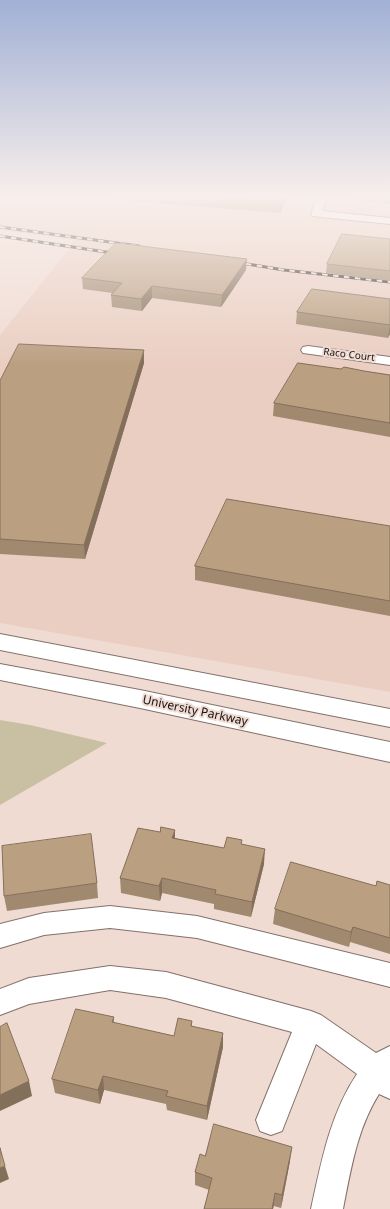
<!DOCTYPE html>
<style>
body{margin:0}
canvas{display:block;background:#f0dbd3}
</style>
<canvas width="390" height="1209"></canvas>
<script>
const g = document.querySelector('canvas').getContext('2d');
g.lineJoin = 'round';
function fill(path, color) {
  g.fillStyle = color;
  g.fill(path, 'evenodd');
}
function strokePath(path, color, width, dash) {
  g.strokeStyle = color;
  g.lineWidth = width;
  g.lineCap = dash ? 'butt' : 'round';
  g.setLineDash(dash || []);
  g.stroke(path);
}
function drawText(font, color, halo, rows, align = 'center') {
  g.font = font + ' "Noto Sans",sans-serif';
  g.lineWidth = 4;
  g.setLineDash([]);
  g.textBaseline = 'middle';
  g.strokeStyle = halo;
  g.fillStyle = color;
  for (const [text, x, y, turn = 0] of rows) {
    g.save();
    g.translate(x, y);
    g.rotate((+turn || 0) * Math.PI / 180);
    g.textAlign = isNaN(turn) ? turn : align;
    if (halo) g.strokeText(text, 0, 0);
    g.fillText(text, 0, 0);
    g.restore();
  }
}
const built = new Path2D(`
 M0,196H390V692L0,623V335L65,254L74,240L0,230Z`);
const green = new Path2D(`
 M0,720L30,725L107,743L0,805Z`);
const minor = new Path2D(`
 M317,196H327L322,211L390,218V224L312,216L311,214Z
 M308,346L390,357V365L303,353L301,350L303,347Z
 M110,906L197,916L390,963V987L197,938L110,928L44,935L0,948V924L44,913Z
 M110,966L166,972L311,1011L321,1015L376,1053L390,1046V1099L379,1094C357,1129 351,1169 343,1209H311C321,1163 330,1114 357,1074L316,1044L282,1131L271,1135L260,1131L256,1120L292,1032L166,998L110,990L29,1004L0,1015V989L29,978Z`);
const highway = new Path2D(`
 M0,634L390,709V727L0,650Z
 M0,664L140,690L390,742V762L140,708L0,680Z`);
const rail = new Path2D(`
 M0,227L139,246
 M0,236L119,254
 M235,262L284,270L390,282`);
const wall = new Path2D(`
 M95,196H288L280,213L95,198Z
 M346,196H390V204L345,199Z
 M390,239V281L326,273L327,264Z
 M246,270L221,307L152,298L142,311L112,307L111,295L112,293L83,289L82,278Z
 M390,299V334L388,338L296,324L297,312Z
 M144,363L85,559L0,554V381Z
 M341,369L364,371L390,375V437L273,416L274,403Z
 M390,526V616L195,580V566Z
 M160,832L175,838L224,848L242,844L264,864L251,917L214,909V904L162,893L160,901L121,893L120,878Z
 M97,883L98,898L7,911L4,896Z
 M390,885V954L350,942L349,947L273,924L275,909L376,886Z
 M114,1017V1023L174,1036L192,1021V1026L223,1047L207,1120L167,1110L166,1104L104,1090L100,1104L55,1093L52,1079Z
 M205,1156L290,1161L281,1208L274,1206L273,1209H204L209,1190L195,1185V1172Z`);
const shadedWall = new Path2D(`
 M284,196H288L280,213L281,202Z
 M247,259L246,270L221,307L222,295Z
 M152,286V298L142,311L141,299Z
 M390,325V334L388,338Z
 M144,350V363L85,559L84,545Z
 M175,830V845L172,838Z
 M265,849L264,864L251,917L252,902Z
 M162,878V893L160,901L159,886Z
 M353,927L349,947L351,932Z
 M223,1033V1047L207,1120V1106Z
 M103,1076L104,1090L100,1104L98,1090Z
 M29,1081L32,1096L0,1111V1095Z
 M292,1147L290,1161L281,1208L282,1195Z
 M5,1166L9,1179L0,1183V1168Z
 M275,1193L273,1209H272Z`);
const building = new Path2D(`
 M201,196H284L281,202Z
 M342,234L390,239V271L327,264Z
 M116,243L247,259L222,295L152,286L141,299L111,295L122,283L82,278Z
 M312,289L390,299V325L297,312Z
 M19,344L144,350L84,545L0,539V381Z
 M298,363L341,369L344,367L364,371L390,375V423L274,403Z
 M227,499L390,526V601L195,566Z
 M161,827L175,830L172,838L224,848L227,837L242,840L241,844L265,849L252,902L215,894L216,890L162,878L159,886L120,878L138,828L160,832Z
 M91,834L97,883L4,896L2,846Z
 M291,862L376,886L377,881L390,885V938L353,927L351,932L275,909Z
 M76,1009L114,1017L112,1022L174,1036L178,1018L192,1021L191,1026L223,1033L207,1106L166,1096L168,1091L103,1076L98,1090L52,1079Z
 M7,1023L29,1081L0,1095V1027Z
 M214,1124L292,1147L282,1195L275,1193L272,1209H204L212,1178L195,1172L200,1154L205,1156Z
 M0,1148L5,1166L0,1168Z`);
const farStreetnames = [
 ["Raco Court",349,355,7]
];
const streetNames = [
 ["University Parkway",195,711,12]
];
fill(built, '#eacec2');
fill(green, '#c9bfa2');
strokePath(minor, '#837169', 2);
strokePath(highway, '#837169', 2);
fill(minor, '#fff');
fill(highway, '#fff');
strokePath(rail, '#312925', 3);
strokePath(rail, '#f0dbd3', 2, [5.5]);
fill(wall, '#a1896f');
fill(shadedWall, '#836f5a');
fill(building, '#bb9f81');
strokePath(building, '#836f5a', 1);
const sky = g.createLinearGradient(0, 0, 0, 365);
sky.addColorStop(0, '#a1b0d5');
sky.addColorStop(0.54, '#f8efeb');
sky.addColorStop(1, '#f8efeb00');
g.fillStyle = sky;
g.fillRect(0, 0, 390, 365);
drawText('10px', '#18120f', '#f0dbd3', farStreetnames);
drawText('12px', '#18120f', '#f0dbd3', streetNames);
</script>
